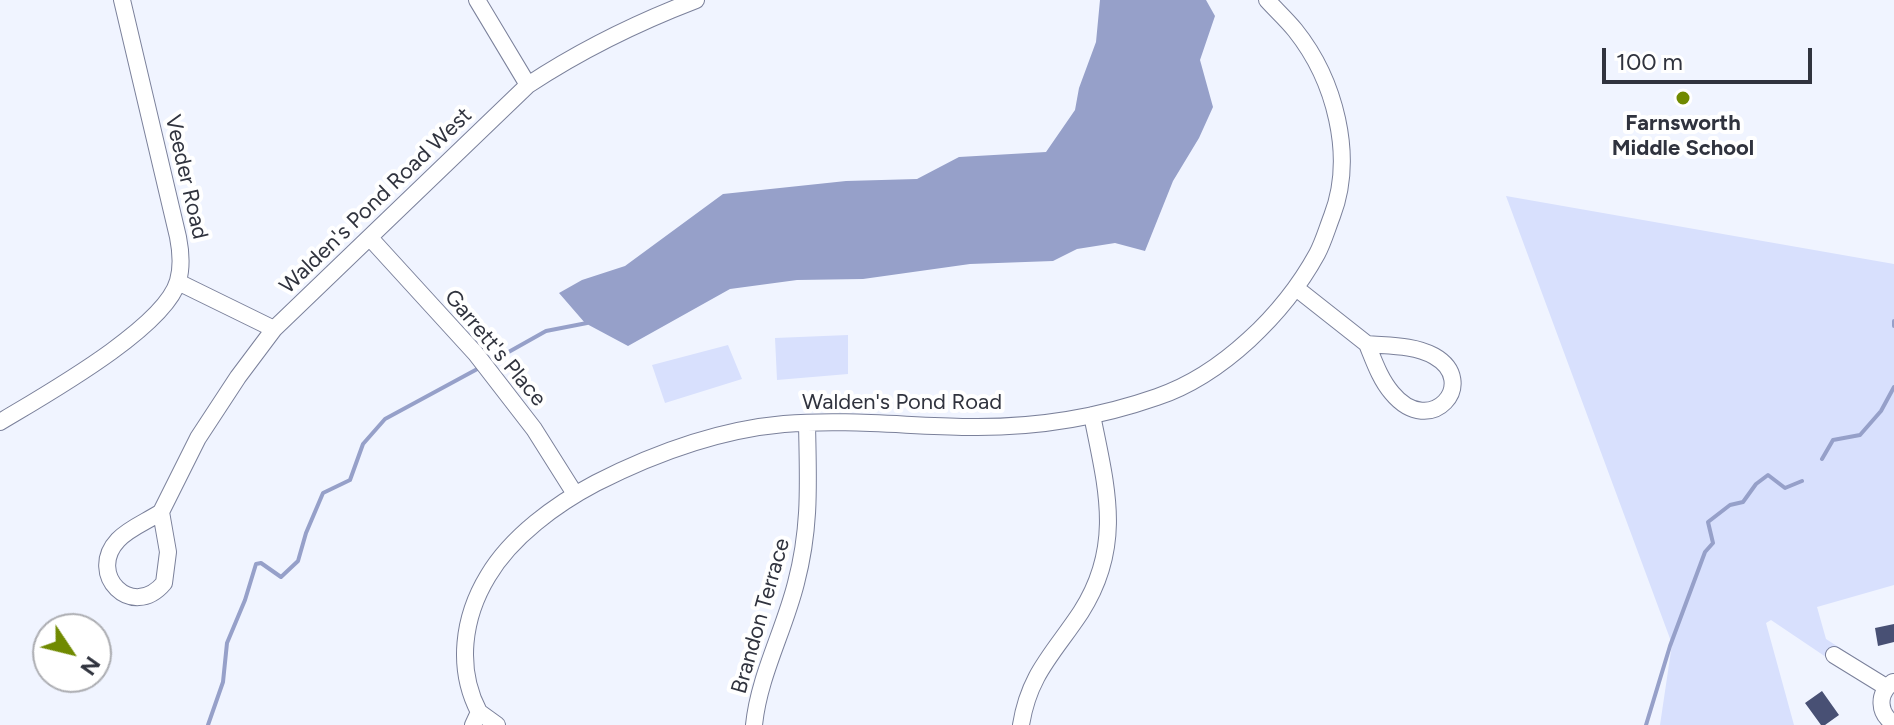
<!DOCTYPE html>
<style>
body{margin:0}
#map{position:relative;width:1894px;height:725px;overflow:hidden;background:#f0f4ff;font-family:Figtree,sans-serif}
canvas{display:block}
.north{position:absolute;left:32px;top:613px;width:80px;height:80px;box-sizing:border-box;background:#fff;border:2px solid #acadb2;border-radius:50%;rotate:125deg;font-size:22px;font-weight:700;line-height:32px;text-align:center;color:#30333e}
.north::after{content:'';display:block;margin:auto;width:28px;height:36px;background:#708a00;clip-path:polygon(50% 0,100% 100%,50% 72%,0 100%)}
.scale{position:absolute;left:1602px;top:48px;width:210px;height:36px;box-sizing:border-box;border:4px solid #30333e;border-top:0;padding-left:10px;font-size:24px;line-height:28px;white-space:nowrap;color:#30333e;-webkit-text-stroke:6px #fff;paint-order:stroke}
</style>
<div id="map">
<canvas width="1894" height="725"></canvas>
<div class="north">N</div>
<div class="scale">100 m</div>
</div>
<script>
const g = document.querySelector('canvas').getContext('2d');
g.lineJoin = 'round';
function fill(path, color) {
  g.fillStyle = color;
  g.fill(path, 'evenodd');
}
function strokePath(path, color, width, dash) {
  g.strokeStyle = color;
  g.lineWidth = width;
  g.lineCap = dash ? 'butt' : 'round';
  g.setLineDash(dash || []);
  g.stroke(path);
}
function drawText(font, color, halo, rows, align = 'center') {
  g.font = font + ' Figtree,sans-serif';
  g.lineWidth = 8;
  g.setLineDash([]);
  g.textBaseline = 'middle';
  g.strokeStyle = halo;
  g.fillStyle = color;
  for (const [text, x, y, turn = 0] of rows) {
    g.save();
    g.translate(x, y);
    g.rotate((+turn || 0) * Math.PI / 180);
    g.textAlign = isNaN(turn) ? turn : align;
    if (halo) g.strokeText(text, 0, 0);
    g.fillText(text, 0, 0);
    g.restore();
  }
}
const green = new Path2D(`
 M1506,196L1894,264V585L1817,607L1826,639L1879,673L1869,686L1771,620L1766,623L1794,725H1660L1672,644Z
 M848,335V374L777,380L775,338Z
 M728,345L742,379L665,403L652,365Z`);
const water = new Path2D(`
 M1100,0H1206L1215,16L1200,60L1213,107L1199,138L1173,181L1145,251L1115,243L1077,249L1053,261L970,264L863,279L797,280L730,289L628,346L585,323L559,293L582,280L625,266L723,194L846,181L917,179L959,157L1046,152L1075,110L1079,88L1096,42Z`);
const stream = new Path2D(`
 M1894,321V326
 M489,363L546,331L587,323
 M1822,459L1833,440L1860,435L1881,411L1894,387
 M208,725L223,682L227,643L245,600L256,564L261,563L281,577L298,561L306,533L323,493L350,480L363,444L385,419L481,367
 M1646,725L1670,646L1705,552L1713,543L1708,522L1730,505L1743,502L1756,484L1768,475L1785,488L1802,481`);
const building = new Path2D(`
 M1894,624V642L1878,646L1875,628Z
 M1822,691L1839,715L1825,725H1821L1805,703Z`);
const minor = new Path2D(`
 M477,0L528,85
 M371,239L476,354L534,429L575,494
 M178,282L274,329
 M1296,288L1367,344
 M1367,344C1389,346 1414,345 1434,356C1480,382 1431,440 1392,393C1380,379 1374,361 1367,344Z
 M0,422C43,396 165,328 178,281C182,267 181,252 178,237L122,0
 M161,512L198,438L238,377L274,329L528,85C581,50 636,23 696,0
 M161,512L168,552L164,583C132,621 86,574 118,540C129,528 148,521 161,512Z
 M1834,655L1886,687
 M1893,682C1877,694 1878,713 1894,724
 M479,712C456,668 463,617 488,576C511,537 556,504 596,483C655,453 717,430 784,424C846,419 906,426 968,427C1031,428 1097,418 1157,397C1222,375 1284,314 1317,254C1323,243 1327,229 1332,216C1355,156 1335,80 1295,30C1286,19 1276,10 1267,0
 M473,725L479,712L497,725
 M754,725C759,676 784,631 796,583C811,526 808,481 807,423
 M1021,725C1029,674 1054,653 1081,612C1124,545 1106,486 1092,415`);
const markers = [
 [1683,98,8,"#708a00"]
];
const poiNames = [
 ["Farnsworth",1683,124],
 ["Middle School",1683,149]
];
const streetNames = [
 ["Veeder Road",186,177,77],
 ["Walden's Pond Road West",376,201,-44],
 ["Garrett's Place",495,348,50],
 ["Walden's Pond Road",902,403],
 ["Brandon Terrace",761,616,-74]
];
fill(green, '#d8e0fd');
fill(water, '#96a0c9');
strokePath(stream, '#96a0c9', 4);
fill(building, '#485074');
strokePath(minor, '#7b819b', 18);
strokePath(minor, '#fff', 16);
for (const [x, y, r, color] of markers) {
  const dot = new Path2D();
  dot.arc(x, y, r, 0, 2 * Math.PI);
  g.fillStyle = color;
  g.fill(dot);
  strokePath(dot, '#fff', 3);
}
drawText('bold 22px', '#30333e', '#fff', poiNames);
drawText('22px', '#30333e', '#fff', streetNames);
</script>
